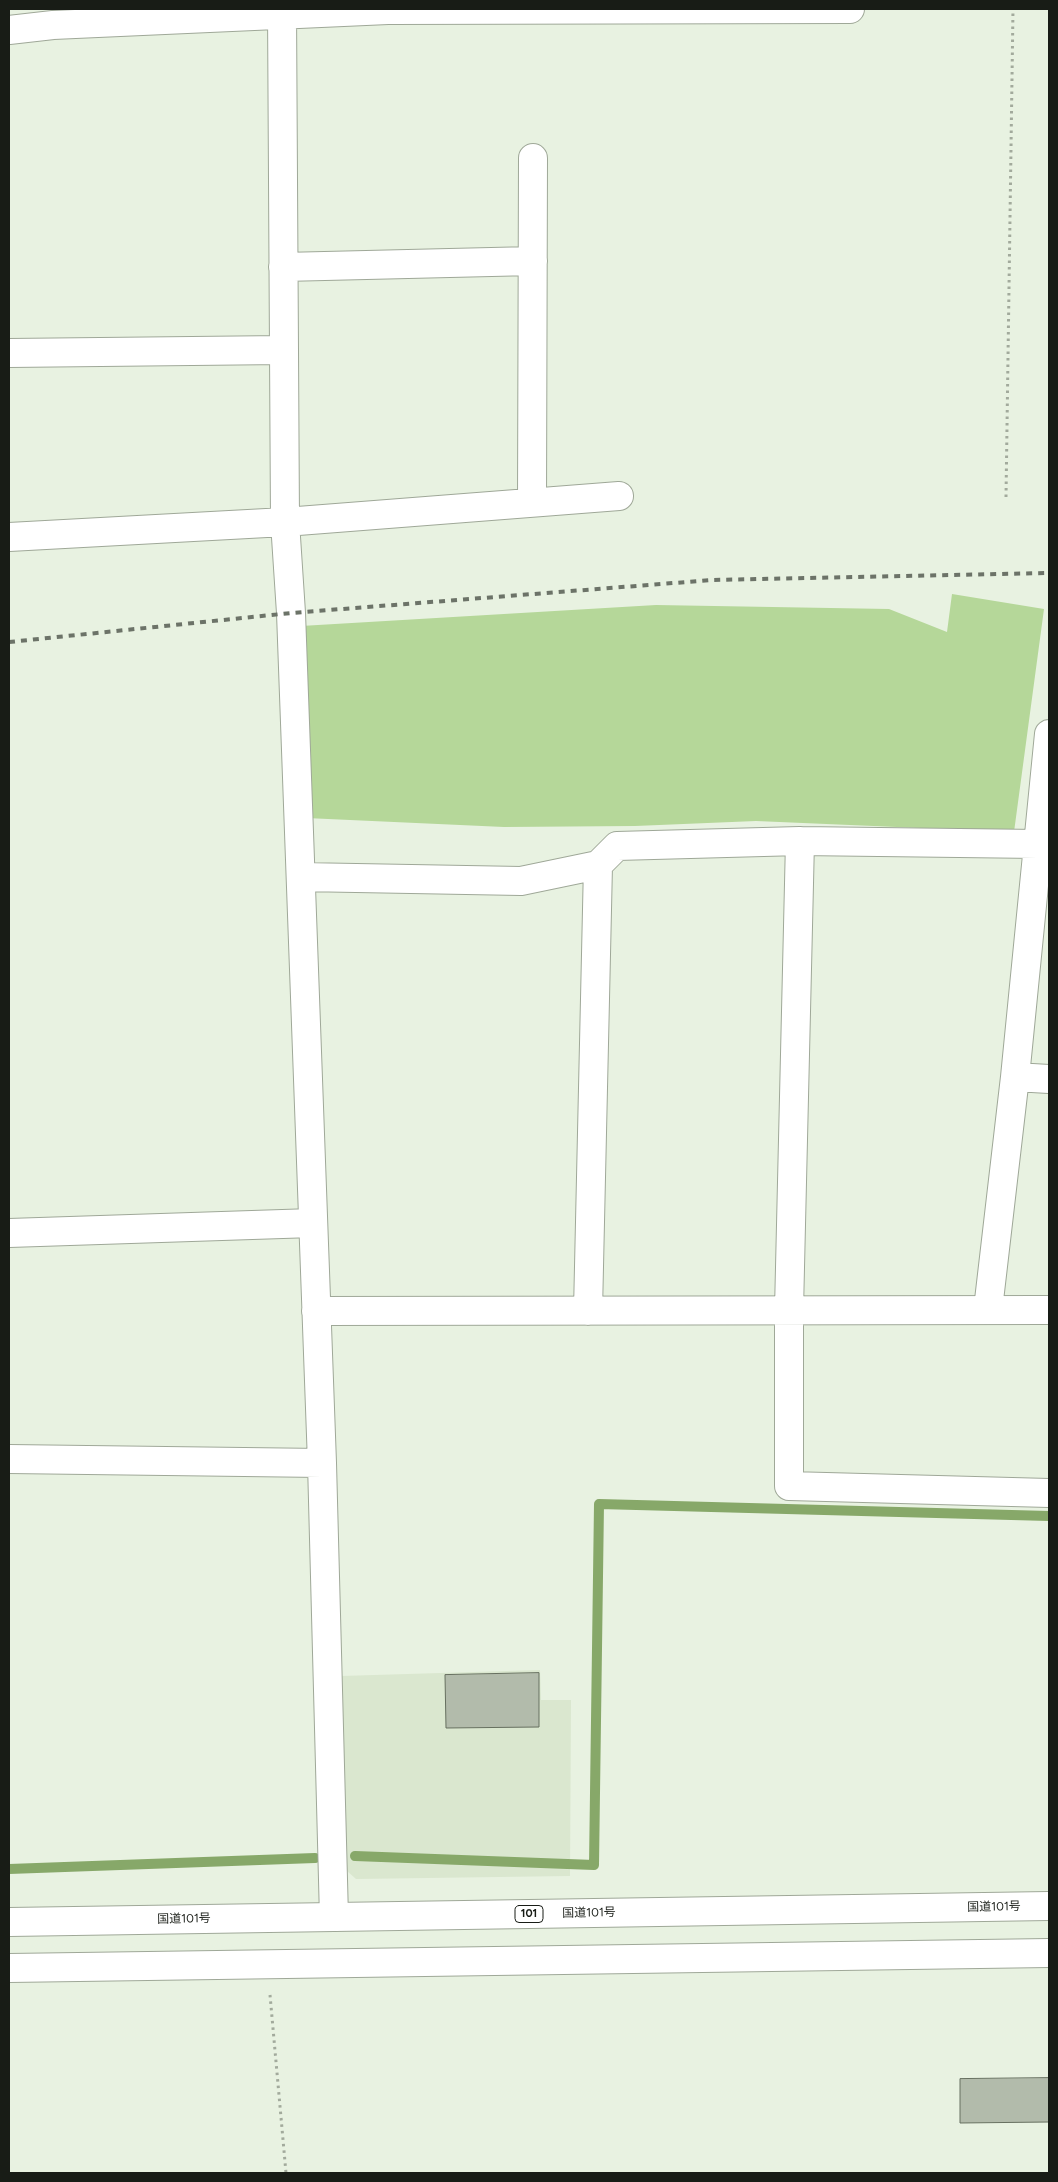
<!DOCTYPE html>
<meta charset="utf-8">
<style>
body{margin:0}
#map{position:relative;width:1058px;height:2182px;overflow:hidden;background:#e8f2e1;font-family:Figtree,sans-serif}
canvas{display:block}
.frame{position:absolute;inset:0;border:10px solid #181c16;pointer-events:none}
</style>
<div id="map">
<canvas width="1058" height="2182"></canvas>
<div class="frame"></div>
</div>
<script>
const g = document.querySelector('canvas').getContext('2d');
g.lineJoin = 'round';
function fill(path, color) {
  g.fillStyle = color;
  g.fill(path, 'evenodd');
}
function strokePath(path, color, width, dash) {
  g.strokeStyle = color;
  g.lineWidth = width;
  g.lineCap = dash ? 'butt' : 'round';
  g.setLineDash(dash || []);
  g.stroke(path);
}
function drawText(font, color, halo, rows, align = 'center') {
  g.font = font + ' Figtree,"Noto Sans JP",sans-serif';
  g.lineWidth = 5;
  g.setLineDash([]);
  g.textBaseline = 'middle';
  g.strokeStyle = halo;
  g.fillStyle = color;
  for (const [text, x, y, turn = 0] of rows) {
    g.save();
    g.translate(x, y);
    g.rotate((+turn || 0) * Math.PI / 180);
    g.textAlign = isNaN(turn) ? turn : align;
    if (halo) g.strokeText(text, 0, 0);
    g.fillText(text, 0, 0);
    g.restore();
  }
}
const built = new Path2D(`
 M540,1670L541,1700H571L570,1876L356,1879L347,1871L341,1676Z`);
const green = new Path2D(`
 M952,594L1044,609L1014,832L756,821L635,826L504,827L306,818L301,626L656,605L889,609L947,632Z`);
const stream = new Path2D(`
 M355,1856L594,1865L599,1504L1049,1516
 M9,1869L315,1858`);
const building = new Path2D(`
 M539,1673V1727L446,1728L445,1675Z
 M1049,2078V2122L960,2123V2079Z`);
const path = new Path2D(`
 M1006,497L1013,9
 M270,1995L286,2173`);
const minor = new Path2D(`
 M282,9L285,522L291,613L322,1463L334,1917
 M9,30L53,25L388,10L850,9
 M283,267L533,261
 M9,353L283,350
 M532,502L533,158
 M9,537L285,522L619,496
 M800,841L789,1310V1486L1049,1493
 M301,877L521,881L598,865L617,846L800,841L1038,844
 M1015,1077L1049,1079
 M9,1233L313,1223
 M988,1309L1015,1077L1049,734
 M316,1311L1049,1310
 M588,1311L598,865
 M9,1459L322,1463`);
const highway = new Path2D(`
 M9,1922L1049,1906
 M9,1968L1049,1953`);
const rail = new Path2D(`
 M9,642L291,613L712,580L1049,573`);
const shields = [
 [529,1914,28]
];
const shieldNames = [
 ["101",529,1914]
];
const streetNames = [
 ["国道101号",994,1907,-1],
 ["国道101号",589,1913,-1],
 ["国道101号",184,1919,-1]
];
fill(built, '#dae7cf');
fill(green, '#b5d799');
strokePath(stream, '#87a869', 10);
fill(building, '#b2bbab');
strokePath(building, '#677060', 1);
strokePath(minor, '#9fa898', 30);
strokePath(highway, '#9fa898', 30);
strokePath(path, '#a2aa9c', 3, [2.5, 4]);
strokePath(minor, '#fff', 28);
strokePath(highway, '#fff', 28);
strokePath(rail, '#6c7368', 4, [6, 6]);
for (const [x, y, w] of shields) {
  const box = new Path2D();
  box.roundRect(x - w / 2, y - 8.5, w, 17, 4);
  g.fillStyle = '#fff';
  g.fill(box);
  strokePath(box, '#181c16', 1);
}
drawText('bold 11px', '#181c16', null, shieldNames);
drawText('12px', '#181c16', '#fff', streetNames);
</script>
